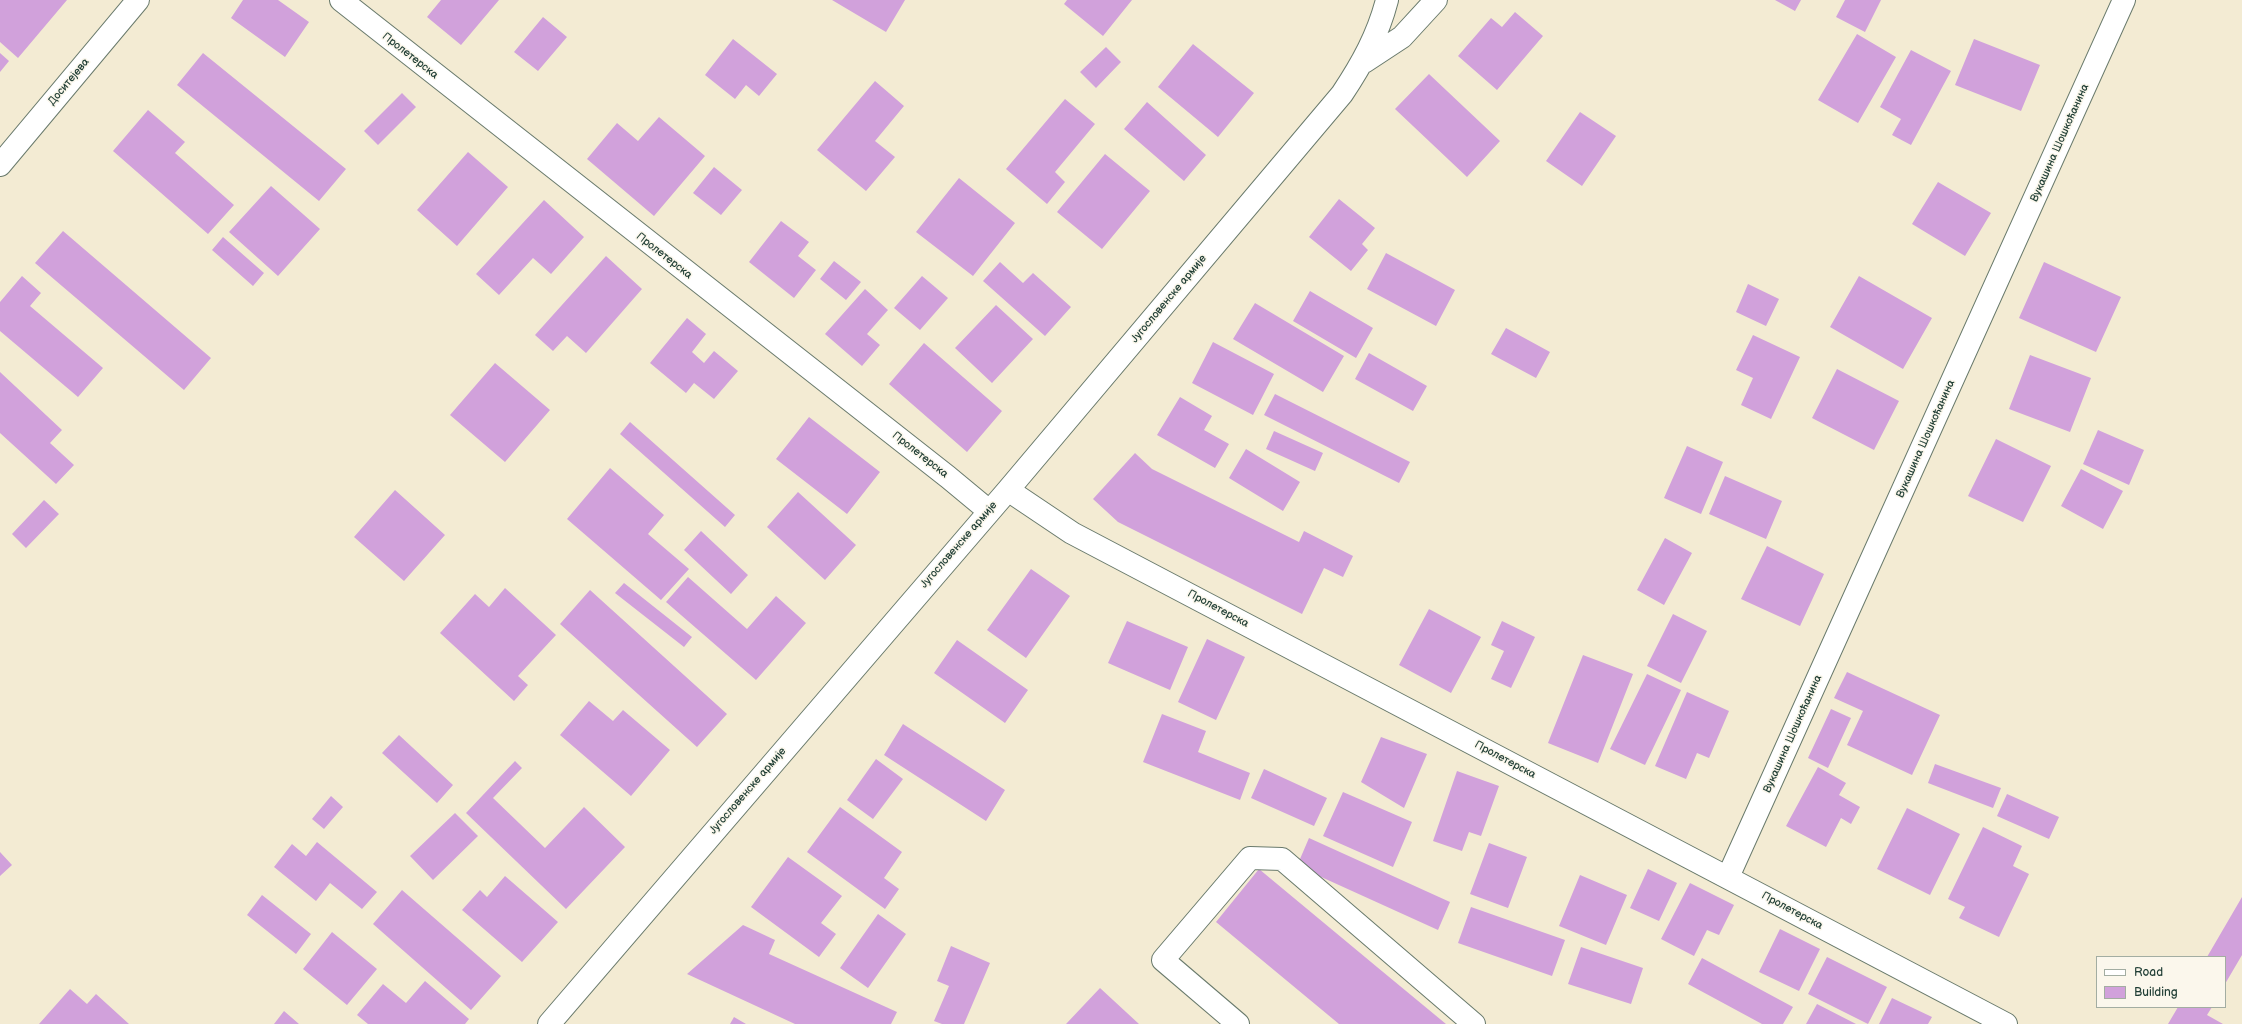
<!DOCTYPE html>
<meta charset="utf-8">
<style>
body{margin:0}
#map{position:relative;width:2242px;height:1024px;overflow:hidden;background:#f3ebd3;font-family:"Balsamiq Sans",sans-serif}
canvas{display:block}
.legend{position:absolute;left:2096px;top:956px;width:130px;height:52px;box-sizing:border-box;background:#fbf7ec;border:1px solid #a3ada2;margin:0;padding:5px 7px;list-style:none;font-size:12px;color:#1f3d34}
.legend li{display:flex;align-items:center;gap:8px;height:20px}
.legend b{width:20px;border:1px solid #a3ada2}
</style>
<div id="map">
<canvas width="2242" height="1024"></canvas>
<ul class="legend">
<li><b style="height:5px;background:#fff"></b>Road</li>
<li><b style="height:11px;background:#d1a1db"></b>Building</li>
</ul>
</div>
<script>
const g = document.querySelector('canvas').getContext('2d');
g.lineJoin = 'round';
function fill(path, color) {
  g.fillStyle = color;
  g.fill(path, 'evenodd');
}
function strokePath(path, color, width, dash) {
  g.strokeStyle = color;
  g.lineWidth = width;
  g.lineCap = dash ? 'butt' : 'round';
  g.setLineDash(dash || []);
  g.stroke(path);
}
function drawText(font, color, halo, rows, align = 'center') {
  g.font = font + ' "Balsamiq Sans",sans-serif';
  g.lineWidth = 3;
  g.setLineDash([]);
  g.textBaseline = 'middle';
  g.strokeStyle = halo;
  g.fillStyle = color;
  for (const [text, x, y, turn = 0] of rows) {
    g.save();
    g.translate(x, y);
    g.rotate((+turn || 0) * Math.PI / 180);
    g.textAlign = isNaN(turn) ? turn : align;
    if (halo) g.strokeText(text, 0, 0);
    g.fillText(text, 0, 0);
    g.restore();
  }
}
const building = new Path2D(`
 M0,0H67L18,58L0,42Z
 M243,0H278L309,22L285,57L231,18Z
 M441,0H499L461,45L427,17Z
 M832,0H905L886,32Z
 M1067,0H1132L1103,36L1064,4Z
 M1775,0H1801L1795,11Z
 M1845,0H1881L1865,32L1836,17Z
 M1515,12L1543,36L1497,90L1458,56L1491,18L1502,27Z
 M543,17L567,37L538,71L514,52Z
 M1857,34L1896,57L1858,123L1818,100Z
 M733,39L777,74L759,96L746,85L735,99L705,75Z
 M1974,39L2040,65L2021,111L1955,85Z
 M1193,44L1254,93L1218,137L1158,87Z
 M1106,47L1121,62L1096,88L1080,72Z
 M1911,50L1951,71L1911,145L1892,135L1901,119L1880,107Z
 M0,53L9,61L0,72Z
 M203,53L346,169L319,201L177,85Z
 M1429,74L1500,141L1467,177L1395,109Z
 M875,81L904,106L875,141L895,157L866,191L817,150Z
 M402,93L416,107L378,145L364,131Z
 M1065,99L1095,124L1055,172L1065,182L1047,204L1006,169Z
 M1147,102L1206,155L1184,181L1124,129Z
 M148,110L185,142L175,153L234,205L208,234L113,151Z
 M1580,112L1616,136L1582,186L1546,161Z
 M659,117L705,156L654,216L587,159L617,123L638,141Z
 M468,152L508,187L457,246L417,210Z
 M1105,154L1150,191L1102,249L1057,212Z
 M714,167L742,190L721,215L693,193Z
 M959,178L1015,223L973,276L916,232Z
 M1938,182L1991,213L1965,256L1912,224Z
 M271,186L320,229L278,276L229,232Z
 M1339,199L1375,228L1362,244L1368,250L1351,271L1309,237Z
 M544,200L584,237L551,274L533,258L499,295L476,274Z
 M781,221L809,242L798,256L816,270L794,298L749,262Z
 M63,231L211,358L184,390L35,263Z
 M223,237L264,273L253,286L212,250Z
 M1386,253L1455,290L1436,326L1367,289Z
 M606,256L642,289L586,353L567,336L553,351L535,335Z
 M834,261L861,282L846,300L820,279Z
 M1000,262L1023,283L1033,273L1071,307L1045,336L983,281Z
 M2044,262L2121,297L2096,352L2019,318Z
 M22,276L41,293L30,306L103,368L78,397L0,331V302Z
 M922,276L948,298L920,330L894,308Z
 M1859,276L1932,318L1903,369L1830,327Z
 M1748,284L1779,299L1766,326L1736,312Z
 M865,289L888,310L867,334L880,345L862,366L825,334Z
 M1310,291L1373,328L1356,358L1293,321Z
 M1255,303L1344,356L1323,392L1233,339Z
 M996,305L1033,339L992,383L955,348Z
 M687,318L706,334L692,352L704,363L714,351L738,371L714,399L694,383L686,393L650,363Z
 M1506,328L1550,352L1536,378L1491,354Z
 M1753,335L1800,357L1771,419L1741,405L1753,378L1736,370Z
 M1213,342L1274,374L1253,415L1192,383Z
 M924,343L1002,411L967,452L889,384Z
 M1369,353L1427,386L1413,411L1355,379Z
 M2030,355L2091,378L2070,432L2009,409Z
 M495,363L550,410L505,462L450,415Z
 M1837,369L1899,401L1874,450L1812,418Z
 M0,372L62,430L50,443L74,465L56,484L0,433Z
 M1275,394L1410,462L1399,483L1264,415Z
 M1180,397L1212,416L1204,430L1229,444L1215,468L1157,435Z
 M809,417L880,472L847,514L776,459Z
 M630,422L735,515L725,527L620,434Z
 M2098,430L2144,450L2129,485L2083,464Z
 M1274,431L1323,453L1315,471L1266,449Z
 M1996,439L2051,466L2023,522L1968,496Z
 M1687,446L1723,462L1701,514L1664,498Z
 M1246,449L1300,482L1283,511L1229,478Z
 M1135,453L1152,469L1299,542L1304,531L1353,556L1343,577L1324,568L1302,614L1118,522L1093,499Z
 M610,468L664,515L648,534L689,569L661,600L567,519Z
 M2081,469L2123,491L2103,529L2061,506Z
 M1725,476L1782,501L1766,539L1709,514Z
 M395,490L445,535L404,581L354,537Z
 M798,492L856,545L825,580L767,527Z
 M44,500L59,514L26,548L12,534Z
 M701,531L748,575L731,594L684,550Z
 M1665,538L1692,553L1664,605L1637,590Z
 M1767,546L1824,574L1800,626L1741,599Z
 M1031,569L1070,596L1026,658L987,630Z
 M688,577L747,629L776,596L806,623L756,680L666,602Z
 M624,583L692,637L684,647L615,593Z
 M505,588L556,635L518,676L528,685L514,701L440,633L475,594L489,607Z
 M590,590L727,714L697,747L560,624Z
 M1429,609L1481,637L1451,693L1399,665Z
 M1673,614L1707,631L1681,683L1647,666Z
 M1127,621L1188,647L1170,690L1108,663Z
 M1502,621L1535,637L1511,688L1491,679L1504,651L1491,645Z
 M1207,639L1245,657L1216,720L1178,702Z
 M957,640L1028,690L1005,723L934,673Z
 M1583,655L1633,674L1598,763L1548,743Z
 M1847,672L1940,715L1912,775L1847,745L1863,711L1834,698Z
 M1647,674L1681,690L1645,765L1610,749Z
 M1687,692L1729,711L1709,758L1697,753L1686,779L1655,766Z
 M589,701L613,721L623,710L670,750L631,796L560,735Z
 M1831,709L1851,718L1828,768L1808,758Z
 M1162,714L1206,731L1198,752L1250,773L1240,800L1143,762Z
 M903,724L1005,790L986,821L884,755Z
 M399,735L453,785L437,803L382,753Z
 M1381,737L1427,754L1404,808L1361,782Z
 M876,759L903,779L873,819L847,800Z
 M515,761L522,768L493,798L545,848L584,807L625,847L566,909L466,813Z
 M1935,764L2001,788L1993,808L1928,783Z
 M1818,767L1846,783L1839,795L1860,807L1851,824L1841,818L1826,847L1786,826Z
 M1264,769L1327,798L1314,826L1251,798Z
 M1457,771L1499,786L1481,836L1469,832L1462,851L1433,841Z
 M1343,792L1412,822L1393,867L1323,836Z
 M2007,794L2059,817L2049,839L1997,816Z
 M331,796L343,807L324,829L312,819Z
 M840,807L902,852L884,878L899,889L885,909L807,852Z
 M1907,808L1960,834L1930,895L1877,869Z
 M455,813L478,836L433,880L410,856Z
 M1983,827L2022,846L2013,866L2029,874L1999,937L1959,918L1965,907L1948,899Z
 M1309,838L1450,902L1438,930L1297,866Z
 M317,842L377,892L362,909L330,883L316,901L274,867L292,844L306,856Z
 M1489,843L1527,857L1508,908L1470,894Z
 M0,852L12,865L0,876Z
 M788,857L842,896L821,923L836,934L819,957L751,907Z
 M1259,869L1377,967L1446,1024H1339L1216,922Z
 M1648,869L1677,883L1659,921L1630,908Z
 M1580,875L1627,895L1606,945L1559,926Z
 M505,876L558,922L522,962L462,910L480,890L487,897Z
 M1690,883L1734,905L1719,935L1707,930L1694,956L1661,939Z
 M402,890L501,976L471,1010L373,924Z
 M262,895L311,934L296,954L247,915Z
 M2242,897V955L2225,984V957H2207Z
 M1471,907L1565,940L1552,976L1458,943Z
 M878,914L906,934L868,988L840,968Z
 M743,925L775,940L769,954L897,1012L891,1024H795L687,974Z
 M1780,929L1820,949L1799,991L1759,972Z
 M332,932L377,969L347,1005L303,969Z
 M951,946L990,963L964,1024H942L934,1021L949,986L937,981Z
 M1581,947L1643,968L1631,1004L1568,984Z
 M1827,957L1887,987L1868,1024L1808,994Z
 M1702,958L1793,1007L1783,1024H1762L1688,984Z
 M425,981L469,1019L465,1024H368L357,1015L383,984L406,1003Z
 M1100,988L1139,1024H1066Z
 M70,989L87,1004L96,994L129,1024H39Z
 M1892,998L1932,1017L1928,1024H1879Z
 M1817,1004L1856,1024H1806Z
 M2178,1007H2212L2207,1015L2223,1024H2168Z
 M284,1011L299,1024H274Z
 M734,1017L746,1024H730Z`);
const minor = new Path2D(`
 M341,0L948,477L989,511
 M1364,62L1402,37L1436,0
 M0,165L138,0
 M1008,490L1072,533L2006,1024
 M1728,877L2124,0
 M549,1024L1008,490L1342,94C1362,64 1378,35 1387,0
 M1238,1024L1163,960L1250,858L1282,859L1474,1024`);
const streetNames = [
 ["Пролетерска",410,56,38],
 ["Доситејева",69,82,-50],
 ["Вукашина Шошкоћанина",2060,143,-66],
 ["Пролетерска",664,256,38],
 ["Југословенске армије",1169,299,-50],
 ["Вукашина Шошкоћанина",1926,439,-66],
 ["Пролетерска",920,455,38],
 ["Југословенске армије",959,545,-49],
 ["Пролетерска",1218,609,28],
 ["Вукашина Шошкоћанина",1793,734,-66],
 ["Пролетерска",1505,760,28],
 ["Југословенске армије",748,791,-49],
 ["Пролетерска",1792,911,28]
];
fill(building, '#d1a1db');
strokePath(minor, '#697a6c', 24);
strokePath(minor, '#fff', 22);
drawText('11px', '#1f3d34', '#fbf7ec', streetNames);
</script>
